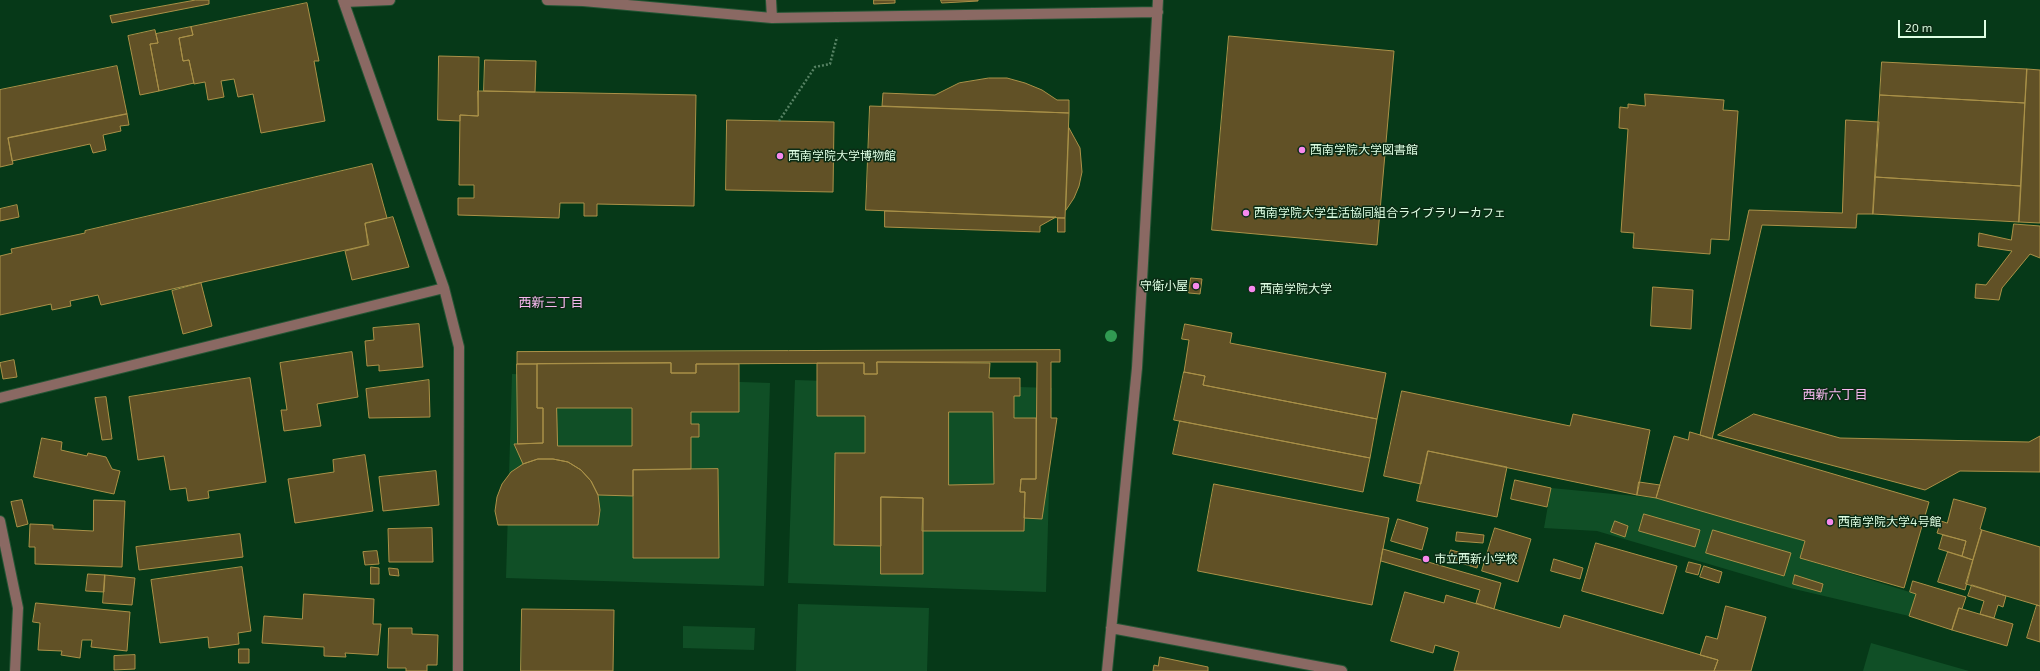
<!DOCTYPE html>
<meta charset="utf-8">
<style>
body{margin:0}
#map{position:relative;width:2040px;height:671px;overflow:hidden;background:#063918;font-family:"Exo 2",sans-serif}
canvas{display:block}
.scale{position:absolute;left:1898px;top:20px;width:88px;height:18px;box-sizing:border-box;border:2px solid #defee3;border-top:0;padding-left:5px;font-size:12px;line-height:14px;white-space:nowrap;color:#defee3;-webkit-text-stroke:3px #0b2c15;paint-order:stroke}
</style>
<div id="map">
<canvas width="2040" height="671"></canvas>
<div class="scale">20 m</div>
</div>
<script>
const g = document.querySelector('canvas').getContext('2d');
g.lineJoin = 'round';
function fill(path, color) {
  g.fillStyle = color;
  g.fill(path, 'evenodd');
}
function strokePath(path, color, width, dash) {
  g.strokeStyle = color;
  g.lineWidth = width;
  g.lineCap = dash ? 'butt' : 'round';
  g.setLineDash(dash || []);
  g.stroke(path);
}
function drawText(font, color, halo, rows, align = 'center') {
  g.font = font + ' "Exo 2","Noto Sans JP",sans-serif';
  g.lineWidth = 3;
  g.setLineDash([]);
  g.textBaseline = 'middle';
  g.strokeStyle = halo;
  g.fillStyle = color;
  for (const [text, x, y, turn = 0] of rows) {
    g.save();
    g.translate(x, y);
    g.rotate((+turn || 0) * Math.PI / 180);
    g.textAlign = isNaN(turn) ? turn : align;
    if (halo) g.strokeText(text, 0, 0);
    g.fillText(text, 0, 0);
    g.restore();
  }
}
const green = new Path2D(`
 M512,374L770,383L764,586L506,578Z
 M795,380L1052,388L1046,592L788,583Z
 M1551,488L1656,498L1805,541L1800,558L1916,594L1909,616L1790,588L1597,531L1544,528Z
 M798,604L929,608L927,671H796Z
 M683,626L755,628L754,650L683,648Z
 M1871,643L1969,671H1863Z`);
const building = new Path2D(`
 M196,0H209V4L112,23L110,16Z
 M874,0H895V3L874,4Z
 M941,0H978V1L942,3Z
 M307,3L319,61H314L325,121L261,133L253,94L238,97L234,79L221,81L224,97L208,100L205,82L194,84L189,60L183,61L179,38L193,35L191,27Z
 M191,27L193,35L179,38L183,61L189,60L194,83L159,91L150,44L158,43L156,34Z
 M155,30L158,43L150,44L159,91L140,95L128,36Z
 M1229,36L1394,51L1377,245L1212,230Z
 M439,56L479,57L478,116L460,115V121L438,120Z
 M485,60L536,61L535,92L484,91Z
 M1882,62L2027,69L2025,103L1880,95Z
 M117,66L127,114L8,138L13,164L0,167V90Z
 M2027,69L2040,70V223L2019,222Z
 M989,78H1007L1025,83L1042,90L1057,100H1069V113L882,106L883,93L935,95L959,83Z
 M478,91L696,95L694,206L597,204V216H584V203H560L559,218L458,215V198H474V185H459L460,115L478,116Z
 M1645,94L1724,100L1723,110L1738,111L1729,240L1711,239L1710,254L1633,248L1634,233L1621,232L1628,129L1619,128L1620,107L1628,108V104L1645,106Z
 M1880,95L2025,103L2021,186L1875,177Z
 M870,106L1069,113L1065,218L866,210Z
 M127,114L129,125L120,126L121,131L103,135L106,150L93,153L90,144L12,161L8,138Z
 M727,120L834,122L833,192L726,190Z
 M1846,120L1879,122L1873,214H1857L1856,228L1762,225L1712,439L1700,435L1749,210L1842,213Z
 M1069,128L1080,148L1082,172L1079,186L1074,198L1066,210Z
 M372,164L387,218L365,223L368,245L101,305L98,295L70,301L71,306L52,310L51,304L0,315V256L12,253L11,249L85,233V231Z
 M1875,177L2021,186L2019,222L1873,214Z
 M17,205L19,217L0,221V209Z
 M885,211L1056,217L1040,226V232L885,227Z
 M393,217L409,267L352,280L345,251L369,245L365,224Z
 M1058,218H1065V232H1058Z
 M2014,224L2040,226V258L2030,254L2002,288L1999,300L1975,298L1976,284L1986,285L2012,251L1978,246L1979,233L2011,240Z
 M1191,278L1202,279L1200,294L1189,293Z
 M201,283L212,326L183,334L172,291Z
 M1653,287L1693,290L1691,329L1651,326Z
 M419,324L423,367L379,371V365L367,366L365,341L374,340L373,328Z
 M1185,324L1232,333L1230,343L1386,373L1377,419L1203,385L1205,376L1184,372L1189,340L1182,339Z
 M1060,350V362H1051V418H1057L1042,519L1024,518L1025,492H1020L1021,479H1036L1037,362H877V374H864V363L696,364V373H671V363L517,364V352Z
 M352,352L358,397L317,404L321,426L284,431L281,410H287L280,363Z
 M14,360L17,377L3,379L0,363Z
 M877,362L990,363L989,378H1020V396H1014V418H1036V479H1021L1020,492H1025L1024,531H922L923,498L881,497V546L834,545L835,453H865V416H817V363H864V374H877ZM949,412H993L994,484L949,485Z
 M671,363V373H696V364H739V412H691V424H699V437H691V469L633,470V496L598,495L591,481L581,470L568,462L553,459H538L523,464L514,444L543,443V408H537V364ZM557,408H632V446H558Z
 M517,364H537V408H543V443L518,444Z
 M1184,372L1205,376L1203,385L1377,419L1370,458L1174,420Z
 M250,378L266,482L208,491L209,498L188,501L186,488L170,490L164,456L138,460L129,397Z
 M429,380L430,417L369,418L366,389Z
 M1402,391L1570,426L1573,414L1650,430L1637,495L1428,451L1421,484L1384,476Z
 M106,397L112,439L102,440L95,398Z
 M1754,414L1840,438L2029,442L2040,436V472L1960,471L1925,490L1718,435Z
 M1180,421L1370,458L1363,492L1173,454Z
 M1690,432L1929,502L1904,588L1800,558L1805,541L1656,498L1674,436L1688,440Z
 M42,438L62,442L61,450L87,456L88,453L106,457L112,469L120,471L114,494L34,477Z
 M1428,451L1507,467L1497,517L1417,501Z
 M365,455L373,511L295,523L288,479L334,472L333,460Z
 M538,459H553L568,462L581,470L591,481L598,495L600,510L598,525H498L495,511L497,497L502,484L511,472L523,464Z
 M718,469L719,558H633V470Z
 M436,471L439,505L383,511L379,477Z
 M1515,480L1551,488L1547,507L1511,499Z
 M1639,482L1660,485L1656,498L1637,495Z
 M1214,484L1389,518L1372,605L1198,571Z
 M881,497L923,498V574H881Z
 M1954,499L1986,508L1980,529L1982,530L1973,560L1962,556L1966,541L1937,533L1941,521L1947,523Z
 M22,500L28,524L17,527L11,502Z
 M94,500L125,501L122,567L35,564V547H29L30,524L53,525V529L93,531Z
 M1644,514L1700,530L1695,547L1639,531Z
 M1398,519L1428,528L1422,550L1391,541Z
 M1615,521L1628,526L1625,537L1611,532Z
 M432,528L433,562H389L388,529Z
 M1495,528L1531,539L1518,582L1482,571Z
 M1713,530L1791,553L1784,576L1706,553Z
 M1982,530L2040,547V606L1966,584Z
 M1457,532L1484,535L1483,543L1456,541Z
 M240,534L243,557L139,570L136,547Z
 M1943,535L1966,541L1962,556L1939,549Z
 M1596,543L1677,566L1663,614L1582,591Z
 M1383,549L1501,583L1494,609L1476,603L1480,590L1381,561Z
 M1451,550L1480,558L1477,568L1448,559Z
 M377,551L379,564L365,565L363,552Z
 M1948,552L1973,560L1965,590L1938,582Z
 M1554,559L1583,568L1580,579L1551,571Z
 M1689,562L1701,565L1698,575L1686,572Z
 M1704,566L1722,572L1719,583L1700,577Z
 M242,567L251,631L238,633L239,644L209,648L208,637L160,643L151,580Z
 M371,567L379,568V584H371Z
 M389,568L398,569L399,576L390,575Z
 M88,574L105,575L104,592L86,591Z
 M105,575L135,578L132,605L103,603Z
 M1795,575L1823,584L1821,592L1793,584Z
 M1913,581L1966,597L1962,609L1959,608L1952,630L1909,616L1916,594L1910,592Z
 M1972,585L2006,596L2003,607L1998,605L1994,618L1980,614L1984,601L1968,596Z
 M1405,592L1444,603L1446,595L1560,628L1564,615L1718,660L1714,671H1454L1459,652L1435,645L1433,653L1391,641Z
 M304,594L374,599L373,624H381L378,655L345,653L346,657L324,656V647L262,643L264,616L302,619Z
 M36,603L130,612L127,651L91,647L92,640H82L80,658L61,655L62,651L38,650L40,623L33,622Z
 M2037,605L2040,606V642L2027,638Z
 M1726,606L1766,617L1751,671H1714L1718,660L1700,655L1706,636L1717,639Z
 M1959,608L2013,624L2007,646L1952,630Z
 M522,609L614,610L613,671H521Z
 M389,628H412V634L438,635L437,665H427V671H406V668H388Z
 M239,649H249V663H239Z
 M135,655V669L114,670V656Z
 M1160,657L1208,667V671H1153L1154,665L1158,666Z`);
const path = new Path2D(`
 M779,121L815,67L830,64L837,37`);
const minor = new Path2D(`
 M343,0L444,288L459,347L458,671
 M547,0L583,1L772,18L1158,12
 M771,0L772,18
 M344,2L390,0
 M0,398L444,288
 M0,521L18,608L15,671
 M1111,628L1342,671
 M1107,671L1137,368L1158,0`);
const trees = [
 [1111,336]
];
const markers = [
 [1302,150,4,"#f689ed"],
 [780,156,4,"#f689ed"],
 [1246,213,4,"#f689ed"],
 [1196,286,4,"#f689ed"],
 [1252,289,4,"#f689ed"],
 [1830,522,4,"#f689ed"],
 [1426,559,4,"#f689ed"]
];
const poiNames = [
 ["西南学院大学図書館",1310,150],
 ["西南学院大学博物館",788,156],
 ["西南学院大学生活協同組合ライブラリーカフェ",1254,213],
 ["守衛小屋",1188,286,"right"],
 ["西南学院大学",1260,289],
 ["西南学院大学4号館",1838,522],
 ["市立西新小学校",1434,559]
];
const neighbourhoodNames = [
 ["西新三丁目",551,303],
 ["西新六丁目",1835,395]
];
fill(green, '#104f26');
fill(building, '#615126');
strokePath(building, '#aa9148', 1);
strokePath(minor, '#245534', 12);
strokePath(path, '#568263', 2.5, [2, 2]);
strokePath(minor, '#8a6963', 10);
g.fillStyle = '#319a52';
for (const [x, y] of trees) {
  g.beginPath();
  g.arc(x, y, 6, 0, 2 * Math.PI);
  g.fill();
}
for (const [x, y, r, color] of markers) {
  const dot = new Path2D();
  dot.arc(x, y, r, 0, 2 * Math.PI);
  g.fillStyle = color;
  g.fill(dot);
  strokePath(dot, '#0b2c15', 1.5);
}
drawText('12px', '#defee3', '#0b2c15', poiNames, 'left');
drawText('13px', '#f6b8ef', '#0b2c15', neighbourhoodNames);
</script>
